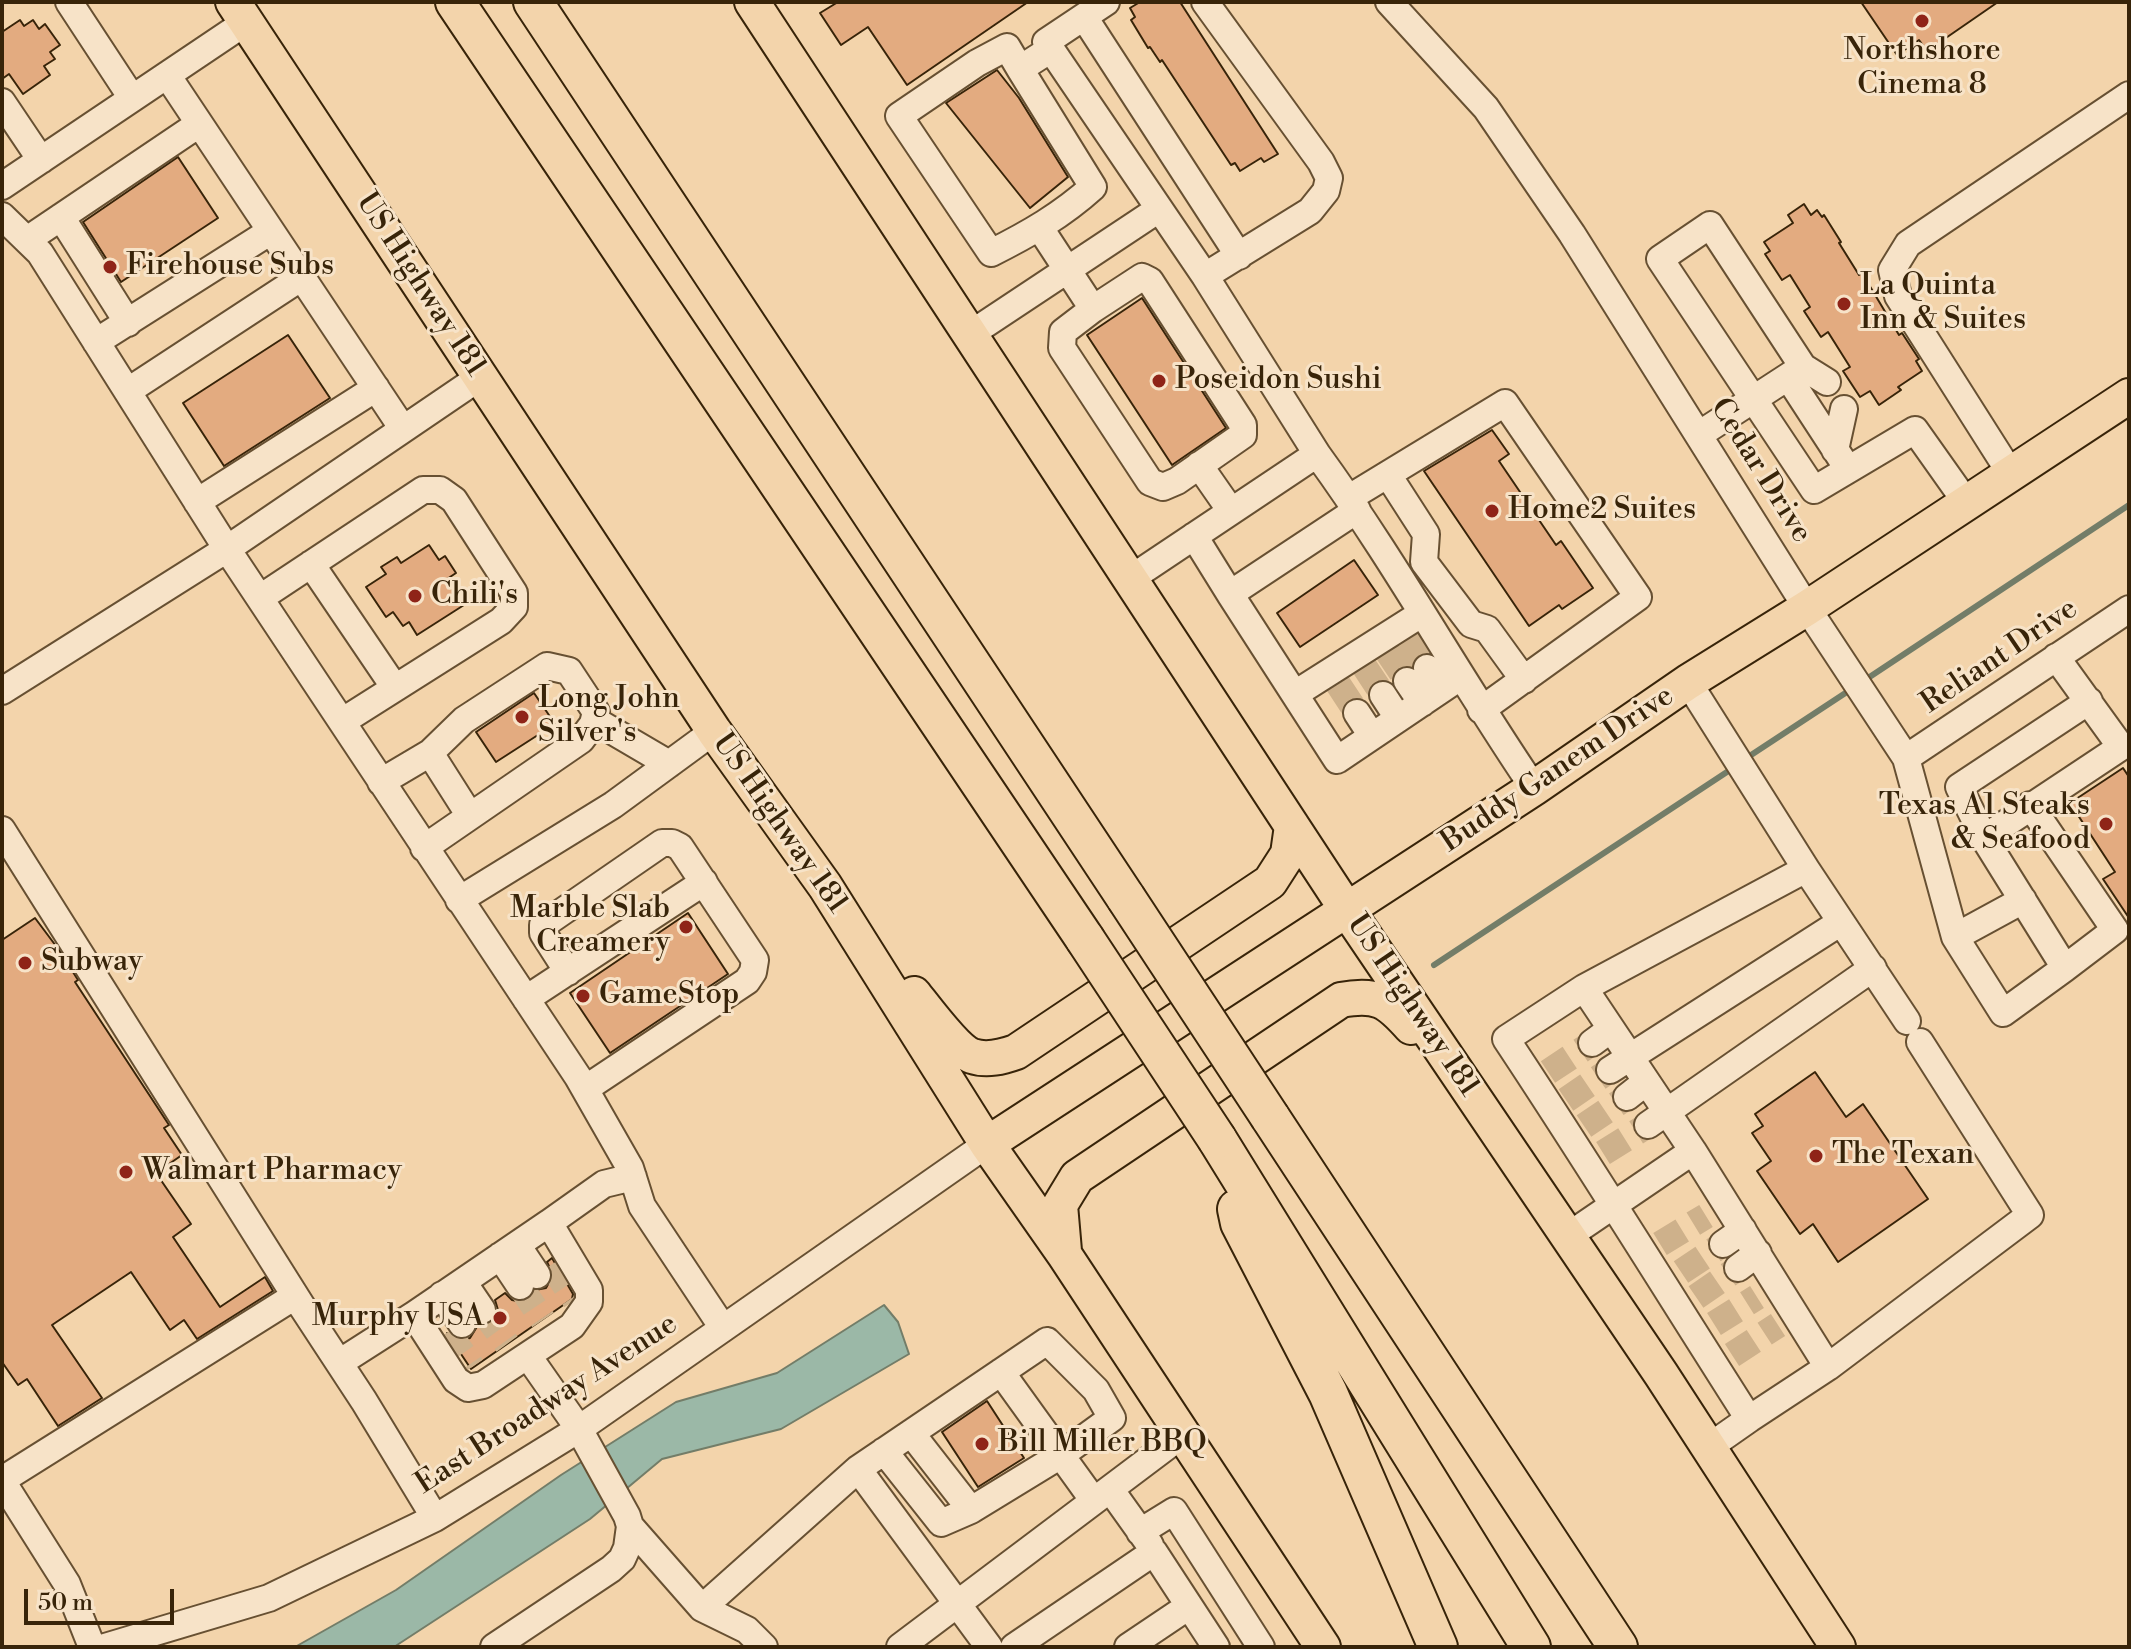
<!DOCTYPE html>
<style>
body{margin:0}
#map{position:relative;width:2131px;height:1649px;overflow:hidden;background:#f3d4ab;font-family:"Libre Bodoni",serif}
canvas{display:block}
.frame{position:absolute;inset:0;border:4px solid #382409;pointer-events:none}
.scale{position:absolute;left:24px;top:1589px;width:150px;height:36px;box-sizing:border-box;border:4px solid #382409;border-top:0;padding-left:10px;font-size:24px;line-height:28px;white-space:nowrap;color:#382409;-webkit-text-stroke:6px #f7e3c8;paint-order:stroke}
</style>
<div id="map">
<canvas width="2131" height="1649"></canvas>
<div class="frame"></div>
<div class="scale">50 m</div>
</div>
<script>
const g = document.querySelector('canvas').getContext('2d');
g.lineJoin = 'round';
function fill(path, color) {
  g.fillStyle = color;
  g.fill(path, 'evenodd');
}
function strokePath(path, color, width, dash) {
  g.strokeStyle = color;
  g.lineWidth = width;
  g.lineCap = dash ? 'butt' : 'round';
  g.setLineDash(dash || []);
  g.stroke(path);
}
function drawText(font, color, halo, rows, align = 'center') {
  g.font = font + ' "Libre Bodoni",serif';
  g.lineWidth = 6;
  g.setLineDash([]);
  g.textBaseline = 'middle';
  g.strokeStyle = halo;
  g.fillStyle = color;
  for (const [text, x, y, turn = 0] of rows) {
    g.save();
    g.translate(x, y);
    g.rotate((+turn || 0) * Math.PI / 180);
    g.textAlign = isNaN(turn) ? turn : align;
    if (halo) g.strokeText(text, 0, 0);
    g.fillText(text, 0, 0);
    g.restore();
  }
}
const water = new Path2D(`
 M884,1305L898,1322L909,1354L781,1429L662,1459L590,1519L394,1647H295L396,1590L561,1475L676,1402L777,1373Z`);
const stream = new Path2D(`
 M1862,682L2129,505
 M1745,759L1853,688
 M1434,965L1733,768`);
const building = new Path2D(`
 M838,2H1028L907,85L868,27L841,45L820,13Z
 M1140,2H1180L1278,154L1264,162L1261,158L1240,171L1235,163L1231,165L1162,60L1160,62L1150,47L1148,48L1131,20L1135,17L1130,8Z
 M1861,2H1998L1927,51L1919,40L1897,55Z
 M20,20L24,26L33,20L39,29L45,24L60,45L50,52L55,59L44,66L50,75L23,94L9,74L2,79V32Z
 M997,70L1019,98L1068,177L1030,208L946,103Z
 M178,157L218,218L121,282L83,222Z
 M1804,204L1811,215L1817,210L1822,217L1824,215L1841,242L1839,243L1859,275L1862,273L1899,335L1902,333L1919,359L1916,361L1922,371L1898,387L1901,390L1879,405L1870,391L1860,397L1843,371L1850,367L1828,332L1821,337L1804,311L1810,307L1790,275L1782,280L1765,254L1770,251L1764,242L1793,223L1788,215Z
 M1142,298L1226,428L1172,465L1087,335Z
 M288,335L330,398L224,466L183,403Z
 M1492,430L1509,454L1499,461L1556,545L1561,541L1593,588L1562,609L1559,605L1529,626L1424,471Z
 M429,545L439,560L445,556L456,573L447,579L464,605L417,635L409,622L403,626L393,612L386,617L366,587L386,574L381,567L397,557L401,563Z
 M1354,560L1378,595L1300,647L1277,613Z
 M534,693L555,724L496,762L476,732Z
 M2123,768L2129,777V918L2103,879L2115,872L2070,803Z
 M688,913L728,974L610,1053L570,993Z
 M35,918L59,950L78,980L75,982L169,1125L164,1128L182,1155L156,1173L191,1224L173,1237L220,1307L265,1277L273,1291L197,1339L184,1320L170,1330L131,1272L52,1325L102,1398L58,1426L27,1379L18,1385L2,1362V940Z
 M1815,1072L1846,1117L1863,1104L1928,1199L1838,1262L1813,1224L1800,1234L1757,1171L1771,1161L1752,1133L1763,1126L1755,1114Z
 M552,1258L573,1294L572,1299L471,1369L447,1333L462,1340L470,1338L478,1325L490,1324L496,1318L498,1310L495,1300L505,1293L512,1300L522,1302L529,1299L535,1290L546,1288L553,1275L547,1262Z
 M987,1401L1024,1458L978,1487L942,1432Z`);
const minorTunnel = new Path2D(`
 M1408,640L1427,668
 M1387,651L1407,681
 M1364,666L1383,695
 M1338,684L1357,713
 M1548,1072L1592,1043
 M1566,1100L1610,1070
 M1584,1126L1627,1097
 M1603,1153L1648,1125
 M1660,1244L1706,1216
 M551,1265L575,1300
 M1681,1272L1723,1244
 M520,1286L543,1320
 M1696,1297L1738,1268
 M482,1310L507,1344
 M1714,1324L1757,1297
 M448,1332L472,1367
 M1732,1355L1778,1325`);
const minor = new Path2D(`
 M69,2L132,98
 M1106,2L1046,42L1205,276L1317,454
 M1389,2L1486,108L1572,234L1807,608L1906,758L1955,937L2003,1013L2065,968
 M1084,17L1239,256
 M1020,69L1093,187C1062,215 1029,234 991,253L899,116L977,63L1007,47L1020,69L1051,49
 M167,75L403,429
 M2,102L41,160
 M2,186L246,22
 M2,216L40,253L227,549L578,1077L630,1168L642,1206L723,1328
 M61,217L128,323
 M1040,228L1093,309L1063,332L1062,348L1150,482L1163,487L1177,481L1243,435V425L1150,281L1142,277L1093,309
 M27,240L199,124
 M1205,276L1310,211L1326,191L1329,178L1321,162L1205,2
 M969,335L1159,209
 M96,342L271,231
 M1788,377L1848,469
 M1827,382L1803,367L1710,225L1660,259L1814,490L1915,430L1966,502
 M128,391L302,277
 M1700,434L1803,367
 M1835,450L1844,409
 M1199,465L1231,511
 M2011,474L1898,296L1892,270L1908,244L2129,95
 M1388,475L1426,534L1424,562L1471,624L1487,629L1524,680
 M1349,498L1505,403L1638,597L1481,710
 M197,502L376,388
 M1357,510L1230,594L1337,760L1460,677
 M1194,536L1230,594
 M311,564L395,688
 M1130,579L1317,454C1395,561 1459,678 1534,788
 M260,598L423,490H440L454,500L514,593V607L501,621L343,721
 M1427,668L1442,689
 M1407,681L1422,703
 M1688,682L1806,869
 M2,691L227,549L480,377
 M1295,694L1421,614
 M1383,695L1398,718
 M1357,713L1372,736
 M594,720L669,764
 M430,753L470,816
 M1906,758L2129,609
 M381,782L430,753L464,720L547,666L569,671L596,712L593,724L581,740L424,848
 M2030,805L2115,930L2065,968L1984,838L2121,747L2056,657
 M2,830L301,1305L364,1401L435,1518
 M1984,838L1959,787L2089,701
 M459,900L613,805L714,731
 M1955,937L2023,900
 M568,972L543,933V925L662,843H672L680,847L755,960L753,972L747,981L585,1089
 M1584,988L1806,869L1907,1021
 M526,999L704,882
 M1592,1043L1611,1029
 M1610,1070L1841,922
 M1627,1097L1646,1082
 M1648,1125L1873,968
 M1568,1236L1693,1151L1828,1367L1749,1419C1668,1292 1589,1164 1506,1039L1584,988L1693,1151
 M1723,1244L1743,1230
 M517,1245L537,1275
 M500,1256L520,1286
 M1738,1268L1758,1253
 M463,1282L482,1310
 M442,1295L462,1324
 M414,1315L549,1223
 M339,1363L414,1315L456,1380L468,1388L483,1385L572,1326L589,1302V1290L549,1223L604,1184L633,1177
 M1828,1367L2030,1215L1920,1042
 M1001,1372L1094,1501
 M1709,1447L1749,1419
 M884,1451L941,1523L971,1510
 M858,1469L989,1647
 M2,1480L295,1296
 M2,1481L67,1584L92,1647
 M1110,1489L1150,1545
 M630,1526L702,1608L747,1630L764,1647
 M1140,1532L1174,1511L1261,1647
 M702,1608L858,1469L1047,1341L1096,1390L1112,1418L1061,1455L971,1510L911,1433
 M105,1647L269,1598L435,1518L579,1429L987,1144
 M494,1647L611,1569L622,1559L627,1548L630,1526L627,1516L579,1429L528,1356
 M900,1647L1183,1434
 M1014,1647L1154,1552L1216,1647
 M1128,1647L1189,1606`);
const major = new Path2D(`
 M233,2L714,731L825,886L987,1144L1064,1254L1323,1647
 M752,2L1347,910L1661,1374L1838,1647
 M914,994C926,1009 956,1050 972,1056C987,1061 1002,1057 1016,1052L1270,882L1288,854L1292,826
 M987,1144L1534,788L1688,682L1807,608L2129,396
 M1064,1251L1060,1205L1077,1177L1341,1000C1377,993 1388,1001 1411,1027`);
const highway = new Path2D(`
 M455,2L1085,939
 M533,2L1126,898
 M1270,1117L1618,1647
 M1217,1139L1531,1647
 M1237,1209L1240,1223L1328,1393L1438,1647`);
const highwayBridge = new Path2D(`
 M1126,898L1270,1117
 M1085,939L1217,1139`);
const markers = [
 [1922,21,8,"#8f2418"],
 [110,267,8,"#8f2418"],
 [1844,304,8,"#8f2418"],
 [1159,381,8,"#8f2418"],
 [1492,511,8,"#8f2418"],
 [415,596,8,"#8f2418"],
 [522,717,8,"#8f2418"],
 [2106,824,8,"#8f2418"],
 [686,927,8,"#8f2418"],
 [25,963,8,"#8f2418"],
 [583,996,8,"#8f2418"],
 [1816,1156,8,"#8f2418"],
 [126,1172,8,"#8f2418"],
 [500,1318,8,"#8f2418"],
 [982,1444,8,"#8f2418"]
];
const poiNames = [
 ["Northshore",1922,52,"center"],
 ["Cinema 8",1922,86,"center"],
 ["Firehouse Subs",126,267],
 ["La Quinta",1860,287],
 ["Inn & Suites",1860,321],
 ["Poseidon Sushi",1175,381],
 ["Home2 Suites",1508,511],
 ["Chili's",431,596],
 ["Long John",538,700],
 ["Silver's",538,734],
 ["Texas A1 Steaks",2090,807,"right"],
 ["& Seafood",2090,841,"right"],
 ["Marble Slab",670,910,"right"],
 ["Creamery",670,944,"right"],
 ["Subway",41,963],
 ["GameStop",599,996],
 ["The Texan",1832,1156],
 ["Walmart Pharmacy",142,1172],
 ["Murphy USA",484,1318,"right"],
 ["Bill Miller BBQ",998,1444]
];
const streetNames = [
 ["US Highway 181",420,285,57],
 ["Cedar Drive",1760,471,58],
 ["Reliant Drive",2000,657,-34],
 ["Buddy Ganem Drive",1558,770,-34],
 ["US Highway 181",779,824,55],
 ["US Highway 181",1412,1006,56],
 ["East Broadway Avenue",547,1405,-33]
];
fill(water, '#9bb8a7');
strokePath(water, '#737d68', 2);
strokePath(stream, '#737d68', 6);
fill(building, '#e3ab80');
strokePath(building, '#382409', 2);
strokePath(minorTunnel, '#ceb18b', 26, [26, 13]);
strokePath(minor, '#675032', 30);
strokePath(major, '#382409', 38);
strokePath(highway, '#382409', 42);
strokePath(minor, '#f7e3c8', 26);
strokePath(major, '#f3d4ab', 34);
strokePath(highway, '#f3d4ab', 38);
strokePath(highwayBridge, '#382409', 42, []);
strokePath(highwayBridge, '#f3d4ab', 38);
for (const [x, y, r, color] of markers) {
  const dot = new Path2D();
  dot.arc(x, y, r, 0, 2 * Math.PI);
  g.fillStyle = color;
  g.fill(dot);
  strokePath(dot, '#f7e3c8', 3);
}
drawText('30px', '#382409', '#f7e3c8', poiNames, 'left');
drawText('30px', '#382409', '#f7e3c8', streetNames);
</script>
